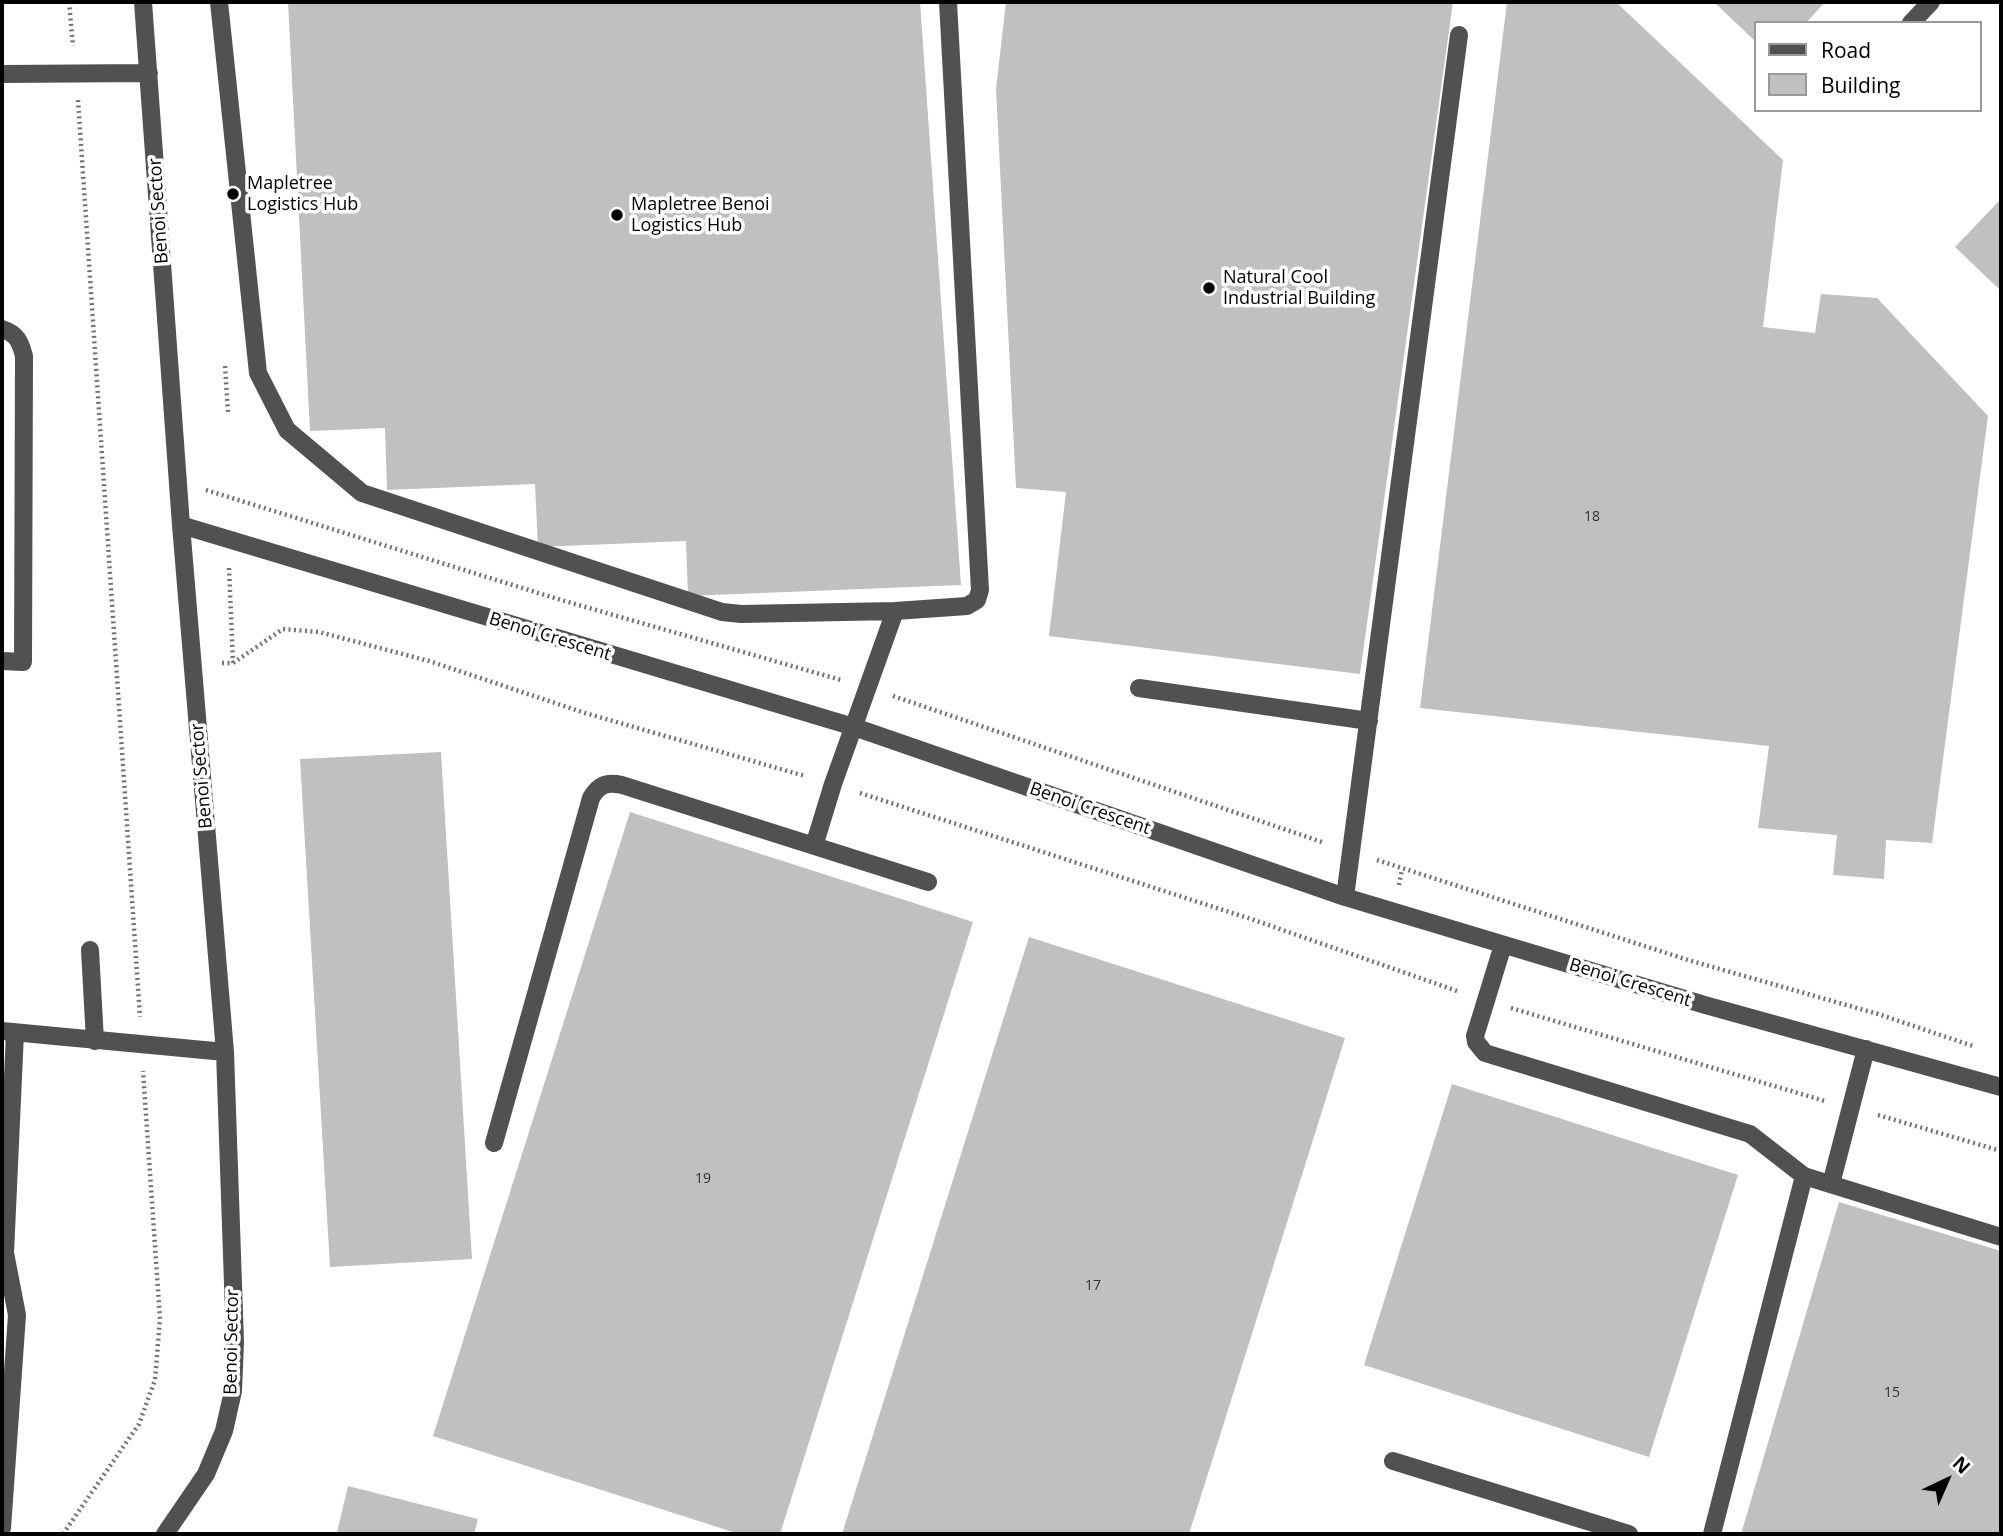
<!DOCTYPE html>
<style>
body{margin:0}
#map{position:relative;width:2003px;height:1536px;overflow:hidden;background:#fff;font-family:"Open Sans",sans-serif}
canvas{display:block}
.frame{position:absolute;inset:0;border:4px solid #000;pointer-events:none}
.legend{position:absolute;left:1754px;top:21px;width:228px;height:91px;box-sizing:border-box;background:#fff;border:2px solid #999;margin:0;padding:9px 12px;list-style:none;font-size:21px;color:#000}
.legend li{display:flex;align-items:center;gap:14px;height:35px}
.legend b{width:35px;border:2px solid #999}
.north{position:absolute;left:1912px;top:1445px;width:70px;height:70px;-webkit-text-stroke:5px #fff;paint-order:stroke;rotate:44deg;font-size:19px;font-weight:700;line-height:28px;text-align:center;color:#000}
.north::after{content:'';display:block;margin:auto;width:24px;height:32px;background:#000;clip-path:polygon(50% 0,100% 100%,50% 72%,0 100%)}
</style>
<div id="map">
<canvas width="2003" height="1536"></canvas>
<div class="frame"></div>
<ul class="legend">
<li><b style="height:9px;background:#515151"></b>Road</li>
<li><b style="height:19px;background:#c0c0c0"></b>Building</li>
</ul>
<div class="north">N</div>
</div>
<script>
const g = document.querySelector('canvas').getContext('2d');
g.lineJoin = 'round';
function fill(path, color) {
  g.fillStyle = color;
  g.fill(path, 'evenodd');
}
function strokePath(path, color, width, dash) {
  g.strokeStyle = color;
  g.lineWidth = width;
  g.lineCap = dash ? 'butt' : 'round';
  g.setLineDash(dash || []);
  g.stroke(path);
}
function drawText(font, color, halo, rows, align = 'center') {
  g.font = font + ' "Open Sans",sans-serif';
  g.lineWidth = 7;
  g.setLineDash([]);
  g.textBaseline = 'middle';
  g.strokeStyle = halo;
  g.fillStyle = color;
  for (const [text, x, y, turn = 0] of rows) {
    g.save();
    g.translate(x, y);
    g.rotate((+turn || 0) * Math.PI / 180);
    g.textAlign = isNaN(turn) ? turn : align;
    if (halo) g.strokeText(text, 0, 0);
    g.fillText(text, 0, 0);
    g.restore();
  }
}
const building = new Path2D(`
 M288,2H920L961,585L688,596L686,541L538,547L535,484L387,490L385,428L310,431Z
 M1006,2H1453L1360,674L1049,636L1066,492L1016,488L996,89Z
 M1507,2H1616L1783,160L1763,327L1815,333L1821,294L1877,298L1988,416L1932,843L1886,840L1884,879L1833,875L1837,835L1758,828L1769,746L1420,708Z
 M1714,2H1825L1806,23H1756V42Z
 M2001,199V291L1955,247Z
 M441,752L472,1259L330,1267L300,759Z
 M630,812L973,922L780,1534H739L433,1436Z
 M1029,937L1345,1038L1189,1534H842Z
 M1452,1084L1738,1175L1649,1457L1364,1365Z
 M1839,1202L2001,1251V1534H1741Z
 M348,1486L478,1519L474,1534H347L337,1532Z`);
const path = new Path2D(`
 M69,2L73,46
 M78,100L140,1017
 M225,366L228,412
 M206,490L561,600L841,680
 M229,568L233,663
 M222,663H233L283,629L319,632L429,661L585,713L805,776
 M893,696L1325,843
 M860,793L1254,920L1460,992
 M1377,860L1688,960L1878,1014L1973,1046
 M1399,885L1402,869
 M1511,1008L1825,1101
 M1878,1115L2001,1151
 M63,1534L139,1424L155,1380L160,1319L143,1071`);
const minor = new Path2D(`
 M143,2L181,525L225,1052L235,1342L233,1391L224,1431L206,1474L165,1534
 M219,2L258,373L287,430L362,493L722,612L741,614L895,611L967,606L977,600L980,590L948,2
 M1911,23L1931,2
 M2,74L149,73
 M2,329C17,334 20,341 24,356L23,662L2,661
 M181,525L854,727L1345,897L1705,1005L2001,1087
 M1139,688L1369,721
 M814,846L833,784L895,611
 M1345,897L1459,35
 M1503,945L1475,1036L1476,1042L1485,1053L1750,1134L1804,1176L2001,1237
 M90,950L95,1041
 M2,1031L225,1052
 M494,1143L591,798C599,784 607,782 622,785L928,882
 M1831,1184L1866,1049
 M1393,1461L1629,1534
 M2,1528L17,1315L5,1253L15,1033
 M1712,1534L1804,1176`);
const markers = [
 [233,194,7,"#000"],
 [617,215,7,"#000"],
 [1209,288,7,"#000"]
];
const numberNames = [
 ["18",1592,517],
 ["19",703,1179],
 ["17",1093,1286],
 ["15",1892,1393]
];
const poiNames = [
 ["Mapletree",247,184],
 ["Logistics Hub",247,205],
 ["Mapletree Benoi",631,205],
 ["Logistics Hub",631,226],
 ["Natural Cool",1223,278],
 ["Industrial Building",1223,299]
];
const streetNames = [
 ["Benoi Sector",159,211,-94],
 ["Benoi Crescent",550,637,17],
 ["Benoi Sector",202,776,-95],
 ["Benoi Crescent",1090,809,19],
 ["Benoi Crescent",1630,983,17],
 ["Benoi Sector",232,1342,-89]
];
fill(building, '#c0c0c0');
strokePath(path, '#737373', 4.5, [2, 3.5]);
strokePath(minor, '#515151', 18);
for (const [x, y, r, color] of markers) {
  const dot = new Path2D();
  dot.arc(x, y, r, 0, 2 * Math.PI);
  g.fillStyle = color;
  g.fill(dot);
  strokePath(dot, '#fff', 2.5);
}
drawText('14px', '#303030', null, numberNames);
drawText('18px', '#000', '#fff', poiNames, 'left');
drawText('18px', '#000', '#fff', streetNames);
</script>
